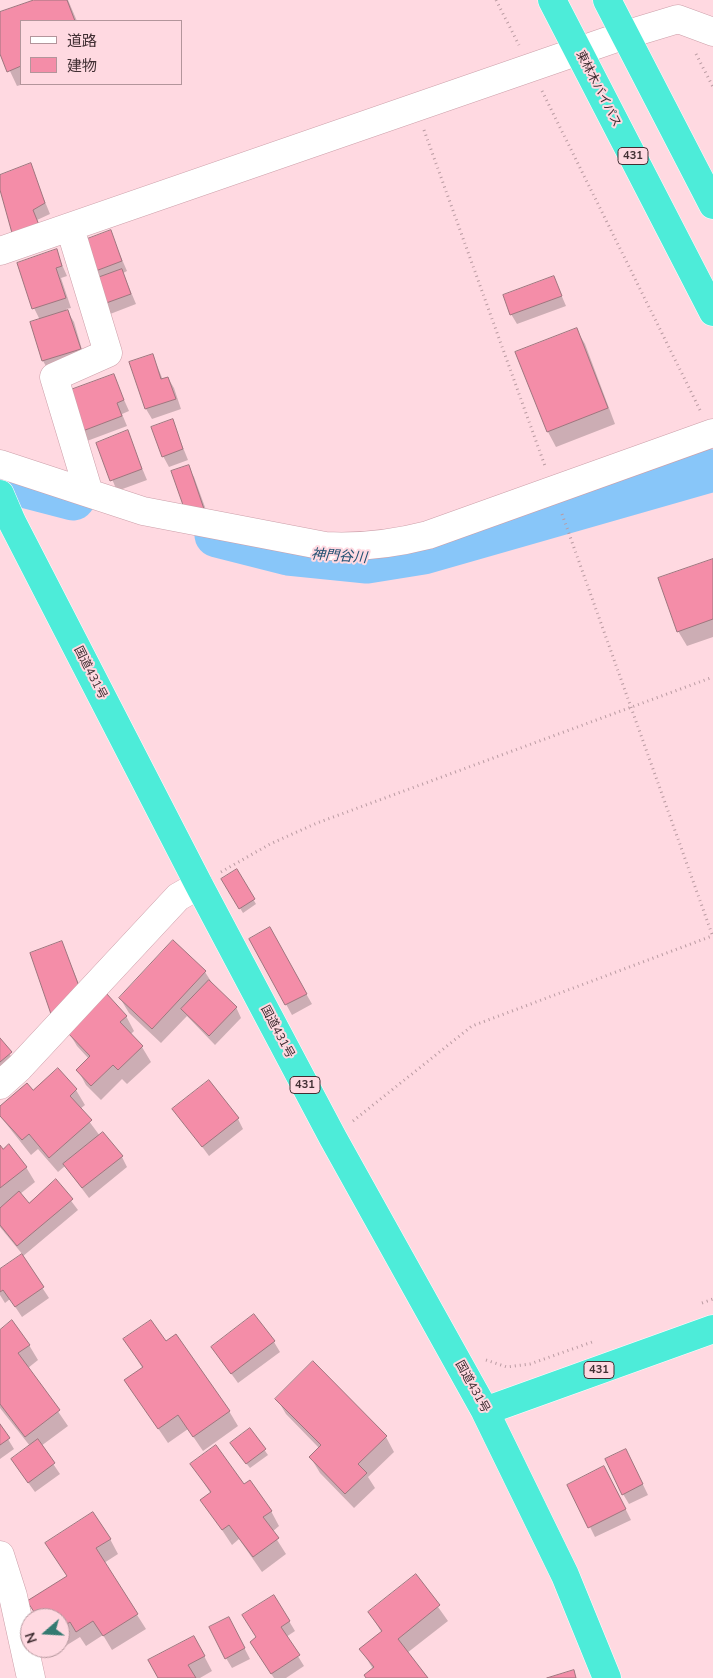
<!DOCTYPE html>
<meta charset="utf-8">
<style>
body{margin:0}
#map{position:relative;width:713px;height:1678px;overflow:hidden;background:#ffd9e1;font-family:"Nunito Sans","Noto Sans JP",sans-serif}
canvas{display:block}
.legend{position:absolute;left:20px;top:20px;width:162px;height:65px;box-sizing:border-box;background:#ffd9e1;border:1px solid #b3959b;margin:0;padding:6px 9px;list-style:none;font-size:15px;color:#412f33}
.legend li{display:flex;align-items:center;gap:10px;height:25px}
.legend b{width:25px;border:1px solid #b3959b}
.north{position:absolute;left:20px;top:1608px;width:50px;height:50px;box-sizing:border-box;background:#ffd9e1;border:1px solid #b3959b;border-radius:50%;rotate:251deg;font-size:14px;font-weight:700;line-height:20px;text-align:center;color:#412f33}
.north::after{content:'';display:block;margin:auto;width:18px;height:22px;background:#347a71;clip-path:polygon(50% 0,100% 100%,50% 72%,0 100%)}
</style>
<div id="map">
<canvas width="713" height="1678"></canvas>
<ul class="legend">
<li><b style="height:6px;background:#fff"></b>道路</li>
<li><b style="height:14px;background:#f48da8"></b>建物</li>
</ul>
<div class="north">N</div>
</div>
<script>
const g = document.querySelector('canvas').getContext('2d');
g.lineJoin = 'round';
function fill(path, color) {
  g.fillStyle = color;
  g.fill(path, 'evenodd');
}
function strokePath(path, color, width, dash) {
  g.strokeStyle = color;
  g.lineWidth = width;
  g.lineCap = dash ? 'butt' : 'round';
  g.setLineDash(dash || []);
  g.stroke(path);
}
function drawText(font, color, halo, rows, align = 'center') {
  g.font = font + ' "Nunito Sans","Noto Sans JP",sans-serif';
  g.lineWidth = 4;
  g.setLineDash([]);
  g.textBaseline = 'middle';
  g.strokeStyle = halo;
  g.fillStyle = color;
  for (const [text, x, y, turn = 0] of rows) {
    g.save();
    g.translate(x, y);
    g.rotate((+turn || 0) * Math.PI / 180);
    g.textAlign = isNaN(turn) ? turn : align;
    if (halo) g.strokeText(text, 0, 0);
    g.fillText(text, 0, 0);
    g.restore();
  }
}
const shadow = new Path2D(`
 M37,0H68L77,21H21V84H24L17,86L0,50V14Z
 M30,165L50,214L37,220L44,235L0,185V176Z
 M110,232L127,271L123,273L136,304L105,316L95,271Z
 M56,251L67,276L61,278L71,308L66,309L74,322L85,360L49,371L43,361L40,320L34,308Z
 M554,278L566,306L517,324L511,314Z
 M576,329L585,344L615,424L556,447L548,432Z
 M153,356L163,380L168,378L174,388L181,409L152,419L146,409L131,363Z
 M113,375L129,411L122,414L127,426L87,441L81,431Z
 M172,420L188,460L169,467L163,456Z
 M127,432L147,480L117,491L97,443Z
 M188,467L194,477L209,518L173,472Z
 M713,560V637L687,646L678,631Z
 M236,871L256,904L243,913L223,880Z
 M269,929L312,1004L292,1015L250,939Z
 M62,943L85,999L59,1026Z
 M205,972L214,986L236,1007L241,1018L215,1045L187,1016L161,1043L129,1013L120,998Z
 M126,1016L134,1031L130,1035L142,1047L151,1062L127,1084L122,1079L101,1100L86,1085L78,1070L89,1059L77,1046L68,1031Z
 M0,1040L19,1068L0,1084Z
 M58,1070L76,1090L85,1105L80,1109L100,1136L122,1157L127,1167L89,1198L65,1166L58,1172L38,1149L31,1155L0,1116V1108L33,1092Z
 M174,1109L238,1119L243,1129L209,1156Z
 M0,1147L26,1167L35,1182L20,1194L28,1204L56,1181L78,1210L22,1257L49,1298L22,1317L10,1299L5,1303L0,1295V1271L23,1255L0,1227Z
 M0,1331L29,1345L38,1360L28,1368L68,1426L41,1446L60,1474L35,1492L19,1470L30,1446L0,1408Z
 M125,1340L166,1343L229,1411L238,1426L203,1451L188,1429L168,1443L126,1381L143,1369Z
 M274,1342L280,1352L238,1383L212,1347Z
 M277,1399L386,1437L394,1452L368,1477L375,1488L354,1508L320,1473L311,1458L320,1449L286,1414Z
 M0,1426L14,1449L0,1459Z
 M250,1430L268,1455L250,1468L234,1448Z
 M631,1460L648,1495L629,1504L623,1494Z
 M192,1464L244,1485L271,1511L279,1526L272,1532L286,1554L262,1572L239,1539L232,1545L202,1500L211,1494Z
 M610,1478L631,1520L595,1537L569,1485Z
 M110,1539L118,1554L104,1563L146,1629L112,1650L103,1635L86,1646L80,1637L59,1650L60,1618H39L68,1577L56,1558Z
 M416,1576L448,1621L407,1653L427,1678H367L373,1669L361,1649L382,1633L369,1612Z
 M289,1621L295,1631L286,1637L304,1666L286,1678H274L257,1652V1638Z
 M234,1628L250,1659L232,1668L226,1658Z
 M202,1652L212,1671L200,1678H159Z`);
const river = new Path2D(`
 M0,479L73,498
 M217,535L288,553L367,561L423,552L706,471`);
const building = new Path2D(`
 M34,0H67L75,21H21V66L7,72L0,54V12Z
 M31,163L45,203L33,210L39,225L12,233L0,190V175Z
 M111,230L122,261L93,272L82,241Z
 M57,249L62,266L56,268L66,298L32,309L17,263Z
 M122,269L131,294L98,306L89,281Z
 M554,276L562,296L510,315L503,295Z
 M68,310L81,349L42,361L30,322Z
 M577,328L608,408L547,432L515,352Z
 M153,354L161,379L168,377L176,399L145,409L129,362Z
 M114,374L124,400L117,403L122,416L80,432L65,392Z
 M173,419L183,449L162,457L151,427Z
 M128,430L142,469L110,481L96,443Z
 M189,465L204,509L183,505L171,471Z
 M713,559V619L677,632L658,578Z
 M237,869L255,899L239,909L221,879Z
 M270,927L307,994L285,1005L249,939Z
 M173,940L206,971L152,1029L119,998Z
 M62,941L80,989L52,1017L30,953Z
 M209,980L237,1007L209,1036L181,1009Z
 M106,993L127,1016L120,1022L143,1046L118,1070L113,1065L91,1086L76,1070L90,1056L66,1031Z
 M0,1038L12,1052L0,1062Z
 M58,1068L77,1089L70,1096L92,1120L49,1158L29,1134L22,1140L0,1116V1106L27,1083L33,1090Z
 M209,1080L239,1118L202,1147L172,1109Z
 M103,1132L123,1156L82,1188L63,1164Z
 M9,1144L27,1167L0,1188V1145L3,1149Z
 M56,1179L73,1199L17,1246L0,1225V1208L19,1191L29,1203Z
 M22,1254L44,1287L15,1307L3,1290L0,1292V1269Z
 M254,1314L275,1341L231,1374L211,1347Z
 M12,1320L30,1345L18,1353L60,1410L25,1437L0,1404V1330Z
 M151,1320L166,1341L176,1334L230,1411L193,1437L178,1415L158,1429L124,1380L143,1367L123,1339Z
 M313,1361L387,1436L358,1464L367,1473L345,1494L309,1457L321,1445L275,1399Z
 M0,1424L10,1438L0,1445Z
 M250,1428L266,1449L246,1464L230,1443Z
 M38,1439L55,1463L28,1483L11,1459Z
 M216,1445L244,1484L250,1480L272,1511L263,1517L279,1538L253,1557L229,1525L222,1530L200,1500L211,1492L190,1464Z
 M626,1449L643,1484L622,1495L605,1459Z
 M604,1466L626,1509L588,1528L567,1485Z
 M93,1512L111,1539L96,1548L138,1614L103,1636L93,1621L76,1632L70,1622L60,1629V1618H38L27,1601L67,1576L45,1543Z
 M416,1574L440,1605L398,1639L428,1678H366L364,1675L374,1667L359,1649L382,1631L368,1612Z
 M274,1595L290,1621L281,1627L300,1655L271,1674L250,1642L256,1637L242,1615Z
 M229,1617L245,1648L225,1659L209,1627Z
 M194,1636L205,1656L188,1665L196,1678H158L148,1660Z
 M574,1670L576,1678H547Z`);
const path = new Path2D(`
 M496,0L519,45
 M696,54L713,87
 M542,91L700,410
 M424,130L545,466
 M562,514L713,937
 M221,872L270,844L317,823L713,677
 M353,1121L472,1026L712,936
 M702,1303L713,1299
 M486,1360L507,1367L530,1364L595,1341`);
const minor = new Path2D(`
 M70,228L108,353L54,377L89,493
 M0,251L625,35L678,19L713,32
 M0,464L143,511L325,546C361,548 393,544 428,535L713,433
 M0,1085L19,1068L178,897L199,885
 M0,1555L13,1596L31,1678`);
const highway = new Path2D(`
 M552,0L713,312
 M607,0L713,205
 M0,494L12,522L199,885L333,1138L485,1411L565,1575L607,1678
 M485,1411L713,1329`);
const shields = [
 [633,156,30],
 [305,1085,30],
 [599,1370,30]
];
const shieldNames = [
 ["431",633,156],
 ["431",305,1085],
 ["431",599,1370]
];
const streetNames = [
 ["東林木バイパス",598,89,63],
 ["国道431号",90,673,63],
 ["国道431号",277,1032,62],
 ["国道431号",472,1387,61]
];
const waterNames = [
 ["神門谷川",339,557,4]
];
fill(shadow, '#0003');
strokePath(river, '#88c6f9', 45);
fill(building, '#f48da8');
strokePath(building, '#9f757e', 1);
strokePath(minor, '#cc9fa9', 29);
strokePath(highway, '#fff', 29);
strokePath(path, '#ba9ba2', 3, [1, 4]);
strokePath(minor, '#fff', 28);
strokePath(highway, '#4decd9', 28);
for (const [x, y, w] of shields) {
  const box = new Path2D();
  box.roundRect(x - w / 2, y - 8.5, w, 17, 4);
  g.fillStyle = '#ffd9e1';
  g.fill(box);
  strokePath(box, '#412f33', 1);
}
drawText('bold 11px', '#412f33', null, shieldNames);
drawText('12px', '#412f33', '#ffd9e1', streetNames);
drawText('italic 14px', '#214f71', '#ffd9e1', waterNames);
</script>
